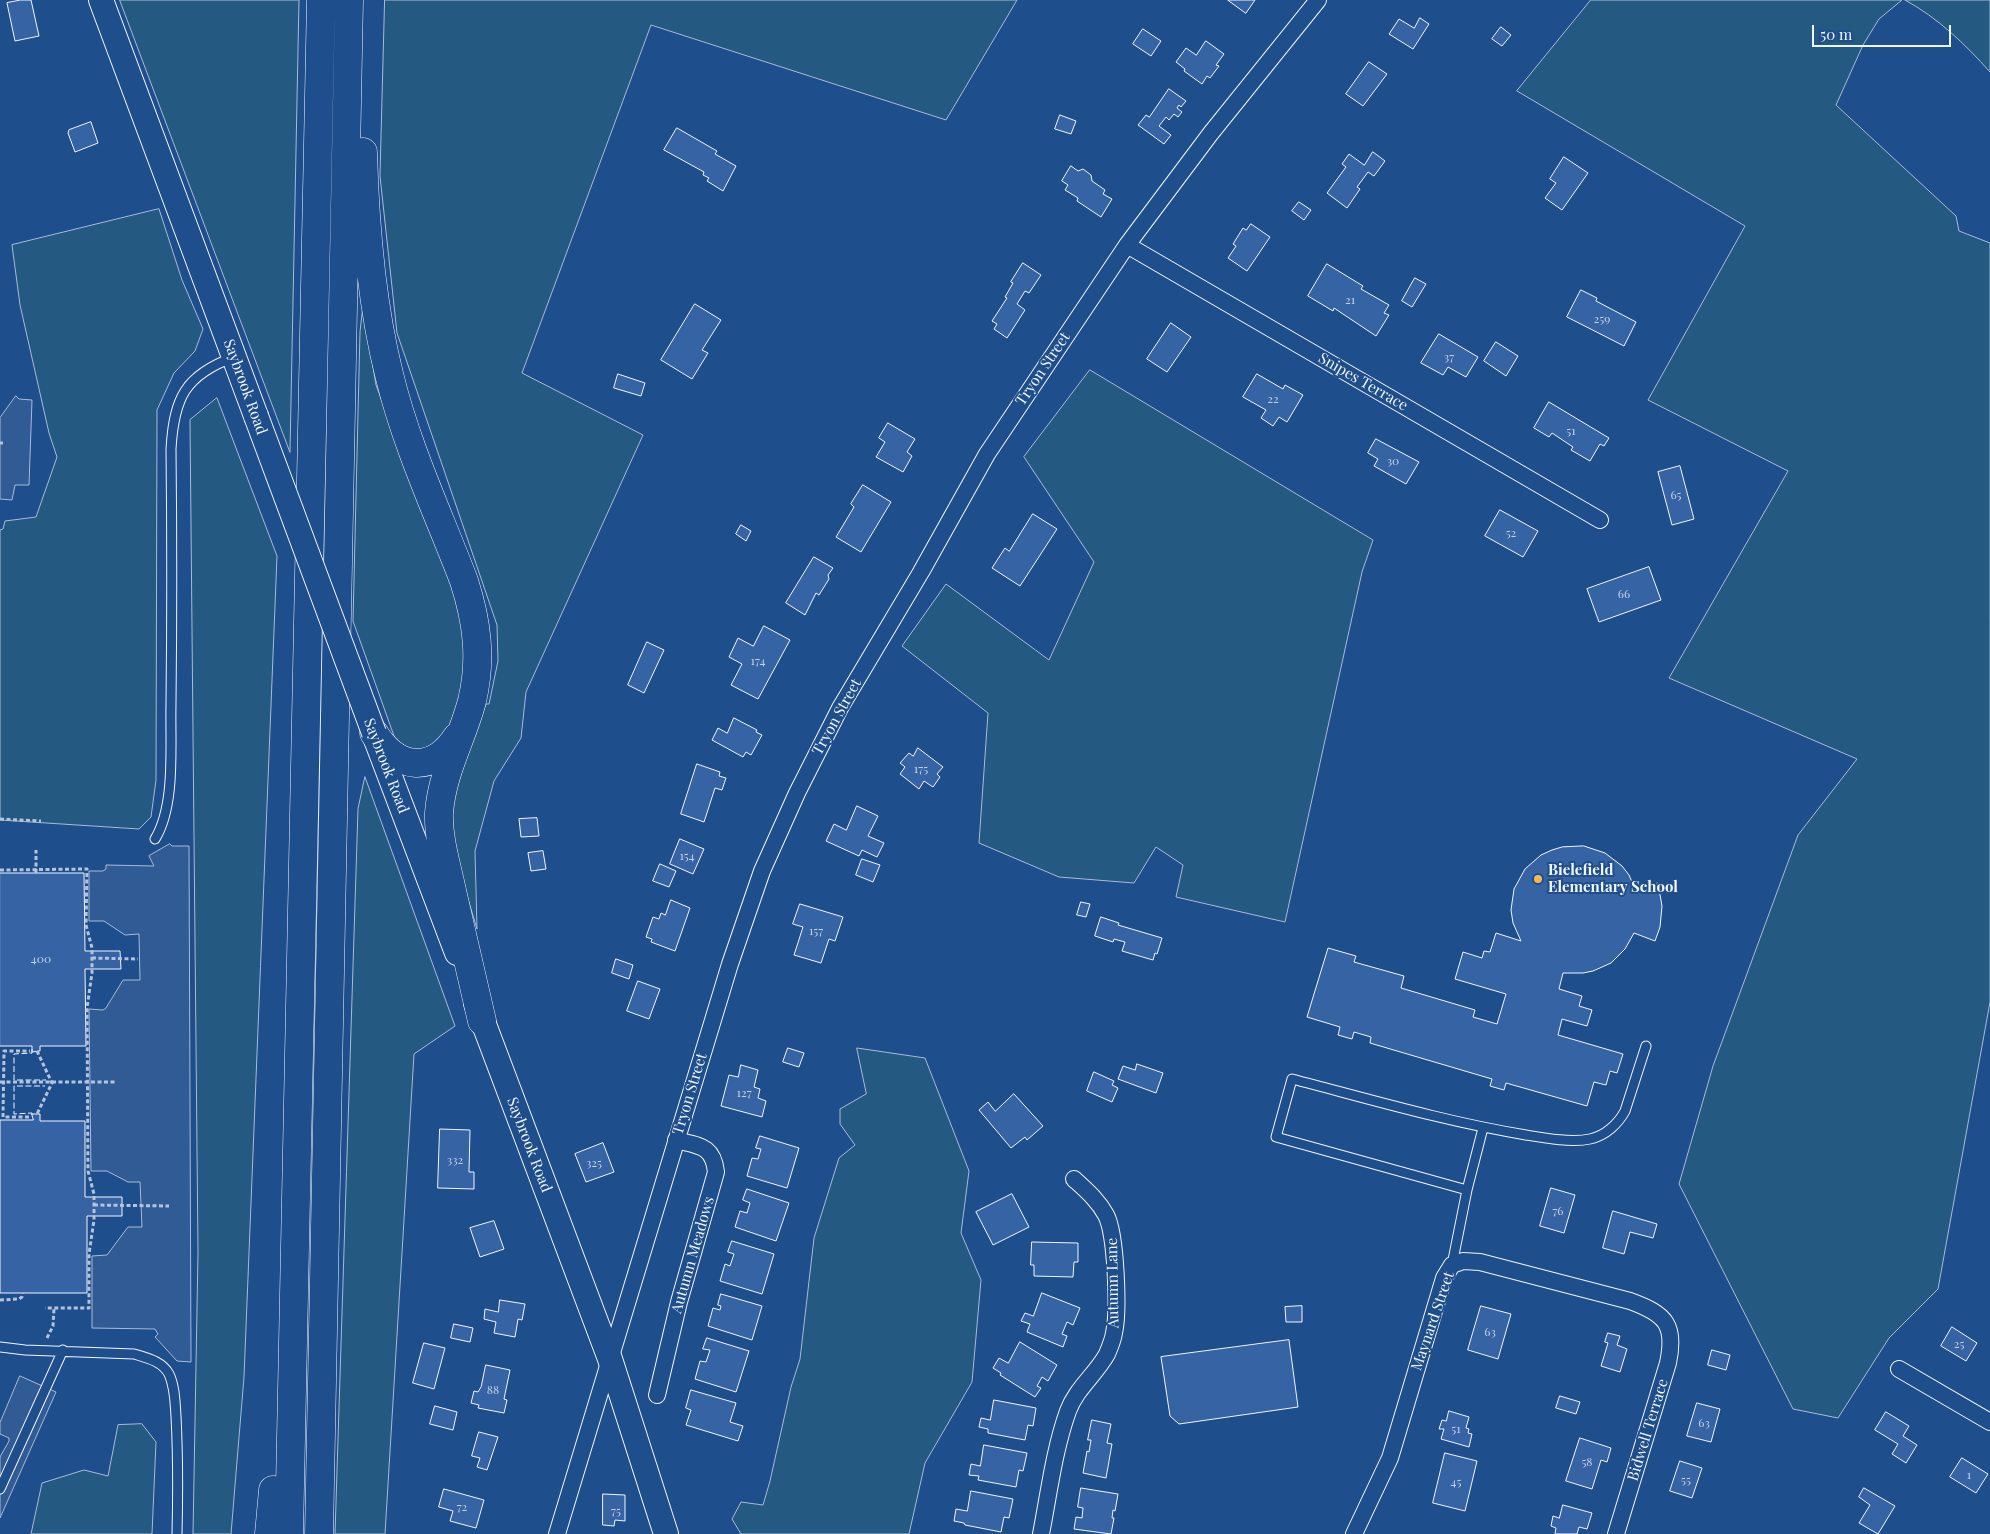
<!DOCTYPE html>
<style>
body{margin:0}
#map{position:relative;width:1990px;height:1534px;overflow:hidden;background:#1f4e8c;font-family:"Playfair Display",serif}
canvas{display:block}
.scale{position:absolute;left:1812px;top:25px;width:139px;height:22px;box-sizing:border-box;border:2px solid #f2f6ff;border-top:0;padding-left:6px;font-size:15px;line-height:18px;white-space:nowrap;color:#f2f6ff;-webkit-text-stroke:4px #1f4e8c;paint-order:stroke}
</style>
<div id="map">
<canvas width="1990" height="1534"></canvas>
<div class="scale">50 m</div>
</div>
<script>
const g = document.querySelector('canvas').getContext('2d');
g.lineJoin = 'round';
function fill(path, color) {
  g.fillStyle = color;
  g.fill(path, 'evenodd');
}
function strokePath(path, color, width, dash) {
  g.strokeStyle = color;
  g.lineWidth = width;
  g.lineCap = dash ? 'butt' : 'round';
  g.setLineDash(dash || []);
  g.stroke(path);
}
function drawText(font, color, halo, rows, align = 'center') {
  g.font = font + ' "Playfair Display",serif';
  g.lineWidth = 4;
  g.setLineDash([]);
  g.textBaseline = 'middle';
  g.strokeStyle = halo;
  g.fillStyle = color;
  for (const [text, x, y, turn = 0] of rows) {
    g.save();
    g.translate(x, y);
    g.rotate((+turn || 0) * Math.PI / 180);
    g.textAlign = isNaN(turn) ? turn : align;
    if (halo) g.strokeText(text, 0, 0);
    g.fillText(text, 0, 0);
    g.restore();
  }
}
const green = new Path2D(`
 M120,0H299L290,452Z
 M385,0H1017L946,120L651,25L522,373L643,435L526,692L521,738L494,781L475,851L477,929L450,839V808L472,740L486,704H489L498,661L497,625L397,333L380,176Z
 M1591,0H1902L1879,19L1863,45L1836,105L1956,216L1959,231L1990,243V1002L1938,1289L1889,1338L1838,1418L1793,1409L1679,1184L1713,1066L1798,835L1857,759L1669,678L1788,471L1648,400L1745,226L1517,91Z
 M1905,0H1990V72C1965,44 1938,18 1905,0Z
 M159,209L182,280L203,329L195,351L174,373L157,410L156,780L151,817L139,829L0,820V530L3,529L5,521L36,517L57,457L49,433L20,305L12,245Z
 M363,306L376,385L458,604C461,616 466,630 467,642C469,663 455,731 437,744C435,746 430,747 427,748C413,753 402,746 394,736L353,621L360,332Z
 M1090,370L1373,540L1362,572L1285,922L1176,897L1183,865L1156,847L1134,883L1059,877L979,843L988,713L902,646L946,584L1049,660L1094,562L1024,457Z
 M217,398L277,556L244,1377L231,1534H193L198,1252L190,420Z
 M365,777L455,1026L414,1054L385,1534H335L358,809Z
 M857,1048L925,1058L969,1171L961,1233L981,1280L972,1382L925,1463L909,1534H741L732,1519L741,1502L763,1505L770,1481L791,1387L800,1359L814,1238L839,1158L855,1145L840,1124V1109L866,1094Z
 M142,1424L156,1442L152,1534H31L42,1483L84,1470L108,1476L118,1425Z`);
const parking = new Path2D(`
 M16,396L19,399L32,400L29,485H15L12,500L0,499V418Z
 M170,844L172,846H189L191,1362L177,1361L155,1337L158,1334L155,1329L92,1328V1256L107,1255L128,1227H142L140,1182H128L107,1171H91L89,1009L103,1010L106,1008L123,980H140L139,934L125,935L104,921H89V871H103L106,869V865L154,866L149,856Z
 M20,1376L56,1392L0,1518V1457L9,1441V1438L0,1434V1423Z`);
const building = new Path2D(`
 M21,0H31L39,36L15,41L7,3Z
 M1228,0H1255L1246,13Z
 M1420,18L1429,24L1413,49L1389,34L1399,19L1414,28Z
 M1501,27L1511,35L1502,46L1492,39Z
 M1143,29L1161,41L1151,56L1133,44Z
 M1206,41L1224,54L1216,65L1219,66L1210,78L1207,76L1202,84L1184,71L1185,69L1176,62L1186,48L1196,55Z
 M1369,62L1387,74L1363,106L1346,94Z
 M1169,89L1186,101L1181,107L1179,105L1177,108L1182,112L1178,117L1174,114L1169,120L1166,117L1159,126L1171,135L1164,144L1138,125L1146,115L1149,117Z
 M1060,115L1076,121L1071,134L1055,129Z
 M91,122L98,143L75,152L68,133L69,130Z
 M677,128L717,151L715,154L736,166L723,191L707,181L709,178L703,175L704,172L664,150Z
 M1373,152L1385,161L1374,176L1368,172L1357,187L1360,189L1347,208L1327,193L1346,167L1342,164L1349,154L1364,165Z
 M1564,157L1588,173L1562,210L1545,198L1556,183L1550,179Z
 M1071,166L1078,171L1083,169L1091,175L1092,181L1105,190L1103,194L1112,199L1101,217L1077,201L1078,198L1065,190L1068,185L1062,181Z
 M1299,202L1311,210L1304,220L1292,211Z
 M1251,224L1270,237L1247,271L1228,258L1236,246L1233,244L1243,228L1246,230Z
 M1023,263L1041,275L1029,293L1025,291L1017,304L1025,310L1007,338L994,329L997,324L992,321L1007,298L1005,297L1013,283L1011,282Z
 M1327,264L1363,286L1361,289L1389,305L1384,313L1389,315L1376,336L1334,308L1333,311L1308,296Z
 M1415,278L1426,284L1412,307L1402,301Z
 M1581,290L1597,298L1596,301L1636,322L1624,346L1567,317Z
 M695,304L721,320L702,350L708,353L692,379L661,360Z
 M1171,323L1191,337L1167,372L1147,359Z
 M1439,334L1478,357L1466,377L1448,367L1443,375L1421,363Z
 M1496,342L1518,356L1506,376L1484,361Z
 M618,374L645,383L641,396L614,388Z
 M1257,374L1283,389L1285,385L1303,395L1287,422L1279,417L1273,426L1261,418L1266,410L1243,397Z
 M1549,402L1609,438L1604,446L1600,444L1590,461L1571,450L1573,447L1552,433L1549,437L1534,428Z
 M888,423L915,439L907,452L912,456L903,472L876,457L885,442L879,438Z
 M1376,439L1419,462L1406,484L1374,466L1378,459L1368,453Z
 M1680,466L1694,519L1672,525L1658,472Z
 M863,485L891,502L861,552L836,537L854,507L851,504Z
 M1500,510L1538,531L1523,557L1485,536Z
 M1033,514L1057,529L1020,586L992,568L1005,548L1009,551Z
 M741,525L751,531L746,541L736,534Z
 M814,557L833,568L828,575L829,579L819,595L816,593L805,615L786,603Z
 M1649,567L1661,600L1599,622L1587,589Z
 M764,626L790,640L758,699L731,685L742,664L729,657L738,638L753,646Z
 M647,642L664,650L644,693L628,685Z
 M734,718L757,730L756,732L762,735L751,755L746,752L743,757L712,740L718,728L727,733Z
 M918,748L943,767L937,774L940,777L933,787L924,781L919,789L900,774L905,767L900,763L909,753L913,756Z
 M697,764L720,772L719,776L726,778L722,790L715,788L704,822L681,814Z
 M857,806L878,816L868,836L884,843L877,857L862,850L859,856L826,841L834,824L846,830Z
 M537,818L539,836L521,837L519,819Z
 M680,839L704,849L693,874L670,864Z
 M1584,846L1605,853L1622,866L1629,875L1635,889L1658,883L1662,906L1660,927L1655,941L1634,933L1625,949L1611,963L1593,971L1583,973H1563L1559,989L1582,996L1579,1006L1592,1010L1587,1026L1562,1019L1558,1035L1623,1054L1617,1073L1610,1071L1606,1085L1594,1082L1587,1106L1506,1083L1504,1090L1490,1086L1492,1079L1370,1043L1371,1037L1354,1032L1352,1039L1338,1035L1340,1027L1307,1017L1328,948L1356,956L1354,962L1404,976L1401,988L1475,1010L1473,1017L1497,1024L1506,994L1455,979L1463,952L1482,958L1484,951L1490,952L1496,933L1521,941L1513,923L1511,910L1514,889L1525,869L1541,855L1552,850L1562,847Z
 M543,851L546,869L531,871L528,853Z
 M862,859L880,865L873,882L856,875Z
 M660,864L676,871L669,887L653,881Z
 M0,873H84L85,951H120L121,969H85L86,1046H40V1051L32,1052V1046H0Z
 M671,900L690,908L675,951L651,942L652,939L646,937L653,917L659,919L661,913L665,915Z
 M1081,902L1090,904L1086,917L1077,915Z
 M800,904L843,917L835,941L829,939L821,963L794,955L803,927L793,924Z
 M1101,917L1119,923L1118,925L1162,938L1157,954L1155,953L1153,960L1122,951L1125,942L1114,939L1113,942L1095,936Z
 M616,959L633,965L629,979L612,973Z
 M638,981L660,989L649,1019L627,1011Z
 M788,1048L804,1053L799,1067L783,1062Z
 M1137,1064L1163,1073L1156,1093L1118,1079L1123,1066L1135,1070Z
 M741,1065L758,1070L754,1087L760,1089L758,1098L766,1101L762,1117L721,1106L729,1075L738,1077Z
 M1094,1072L1114,1081L1112,1085L1118,1088L1112,1102L1087,1091Z
 M1014,1094L1043,1126L1027,1140L1025,1137L1011,1148L979,1110L988,1102L995,1111Z
 M32,1114H40V1121H85V1197H122V1216H87V1293H0V1120H33Z
 M440,1129L470,1130L469,1172H474V1189L438,1188Z
 M760,1136L799,1148L787,1188L747,1176L752,1158L758,1159L761,1149L756,1148Z
 M603,1143L614,1172L586,1182L575,1154Z
 M1551,1188L1575,1195L1564,1233L1540,1226Z
 M747,1189L789,1203L776,1241L735,1227L740,1211L747,1213L750,1203L743,1200Z
 M1012,1194L1029,1227L993,1245L976,1212Z
 M1613,1211L1657,1224L1653,1238L1630,1232L1624,1254L1603,1248Z
 M494,1221L504,1249L480,1257L470,1228Z
 M732,1241L774,1254L762,1294L720,1281L725,1264L730,1266L734,1254L728,1252Z
 M1032,1242L1078,1243V1262H1074L1073,1277L1034,1276V1265H1031Z
 M1042,1293L1080,1308L1073,1325L1067,1322L1062,1334L1067,1336L1063,1347L1027,1332L1030,1324L1021,1321L1025,1313L1033,1316Z
 M721,1294L762,1306L752,1340L708,1326L713,1308L720,1310L721,1306L718,1305Z
 M500,1300L525,1304L522,1320L518,1319L515,1337L494,1333L496,1322L484,1319L485,1309L498,1312Z
 M1302,1306V1322H1286L1285,1307Z
 M1481,1306L1511,1314L1498,1359L1468,1350Z
 M454,1324L473,1328L470,1342L451,1338Z
 M1952,1327L1977,1343L1966,1361L1941,1346Z
 M1608,1333L1620,1336L1617,1345L1627,1349L1620,1372L1601,1366L1608,1343L1605,1342Z
 M707,1338L749,1351L736,1392L695,1379L700,1361L706,1362L710,1350L703,1349Z
 M1289,1340L1298,1407L1179,1424L1170,1416L1161,1357Z
 M1020,1342L1057,1365L1048,1381L1042,1377L1037,1386L1041,1388L1035,1397L1000,1375L1001,1373L993,1368L999,1358L1008,1363Z
 M424,1343L445,1348L434,1389L413,1383Z
 M1712,1350L1730,1355L1726,1370L1708,1365Z
 M486,1365L510,1370L504,1399L507,1400L504,1413L478,1408L479,1405L471,1403L474,1391L478,1392L481,1387Z
 M691,1390L736,1403L730,1422L743,1426L738,1441L686,1425L691,1410L686,1408Z
 M1560,1396L1580,1402L1576,1414L1556,1408Z
 M994,1400L1036,1408L1033,1426L1028,1425L1025,1440L988,1433V1429L979,1427L981,1418L990,1420Z
 M1697,1403L1720,1409L1711,1442L1687,1436Z
 M435,1406L457,1412L453,1430L430,1424Z
 M1449,1411L1469,1417L1466,1428L1469,1429L1468,1433L1472,1434L1469,1447L1441,1439L1444,1429H1439L1442,1420L1446,1421Z
 M1886,1412L1909,1426L1903,1436L1917,1445L1906,1463L1892,1454L1898,1444L1875,1430Z
 M1092,1420L1111,1424L1107,1443L1112,1444L1106,1478L1083,1473L1087,1451L1089,1452L1091,1440H1088Z
 M479,1432L498,1437L487,1470L477,1467L480,1458L472,1456Z
 M1580,1438L1611,1448L1607,1462L1601,1460L1592,1489L1566,1481Z
 M984,1445L1027,1453L1023,1471L1019,1470L1016,1487L978,1480L979,1476L969,1475L971,1464L980,1466Z
 M1445,1453L1477,1461L1465,1511L1433,1503Z
 M1962,1458L1988,1474L1976,1493L1950,1477Z
 M1680,1461L1702,1468L1692,1498L1670,1491Z
 M1081,1488L1118,1494L1115,1511L1113,1510L1112,1518H1114L1111,1534L1074,1529L1076,1517L1082,1518L1083,1508L1078,1507Z
 M1864,1488L1895,1506L1878,1534L1859,1523L1870,1505L1859,1497Z
 M444,1489L484,1500L476,1528L450,1521L453,1511L439,1507Z
 M971,1491L1013,1499L1009,1518L1004,1517L1001,1532L965,1525L964,1523L954,1521L956,1509L967,1511Z
 M603,1494L625,1495V1521L615,1520L614,1526L603,1525Z
 M1563,1505L1592,1513L1587,1529L1579,1527L1577,1534H1555L1556,1528L1551,1526L1553,1516L1559,1518Z`);
const path = new Path2D(`
 M0,443H3
 M0,819L41,821
 M0,870L87,869L86,925L92,948V973L87,1008L88,1171L94,1194V1220L89,1254V1308H45
 M36,873V850
 M92,958L138,959
 M37,1051L52,1083L37,1114
 M0,1082H116
 M29,1117H3L4,1051H30
 M94,1205L169,1206
 M0,1300L19,1299L22,1297L23,1293
 M47,1338L53,1326L54,1308`);
const lane = new Path2D(`
 M155,839C176,805 170,744 171,704C172,619 172,534 171,449C174,398 185,375 234,357
 M1467,1190L1276,1137L1292,1079C1369,1099 1447,1122 1526,1135C1544,1138 1572,1143 1590,1139C1605,1136 1618,1124 1625,1111L1646,1046
 M1452,1265L1467,1190L1483,1128
 M0,1347L25,1350L134,1354C147,1358 162,1361 169,1374C175,1387 175,1402 176,1416C178,1455 178,1494 177,1534
 M0,1489L63,1350`);
const street = new Path2D(`
 M1127,245L1600,520
 M1899,1369L1990,1422
 M657,1395L679,1302L716,1172C713,1145 699,1146 676,1140
 M557,1534L730,964L762,871L797,793L840,708L921,572L987,454L1127,245L1211,133L1318,0
 M1041,1534C1049,1493 1054,1450 1068,1411C1076,1389 1096,1374 1107,1354C1110,1347 1113,1340 1114,1333C1119,1311 1116,1234 1106,1215C1098,1200 1086,1190 1074,1179
 M1354,1534L1390,1458L1444,1278L1452,1265L1463,1261L1480,1262L1630,1301C1666,1314 1676,1325 1668,1363L1616,1534`);
const secondary = new Path2D(`
 M101,0L256,416
 M375,737L457,953
 M476,1003L610,1359L666,1534`);
const highway = new Path2D(`
 M363,152C365,226 371,302 389,374C406,445 438,513 464,581C477,621 482,659 472,701C462,739 442,772 439,813C438,839 447,866 452,891C462,934 472,977 482,1021
 M374,733C396,769 432,775 457,737
 M269,1534L273,1490
 M289,1534L321,0
 M319,1534L349,0`);
const secondaryBridge = new Path2D(`
 M256,416L374,733`);
const fence = new Path2D(`
 M32,1049V1053L14,1054V1080H46
 M32,1115V1113L14,1114V1086H45`);
const markers = [
 [1538,879,5,"#ffb74d"]
];
const numberNames = [
 ["21",1350,300],
 ["259",1602,319],
 ["37",1449,357],
 ["22",1273,399],
 ["51",1571,431],
 ["30",1393,461],
 ["65",1676,495],
 ["52",1511,533],
 ["66",1624,594],
 ["174",758,661],
 ["175",921,769],
 ["154",687,856],
 ["157",816,931],
 ["400",41,959],
 ["127",744,1093],
 ["332",455,1160],
 ["325",594,1163],
 ["76",1558,1211],
 ["63",1490,1332],
 ["25",1959,1344],
 ["88",493,1390],
 ["63",1704,1423],
 ["51",1456,1429],
 ["58",1587,1462],
 ["1",1969,1475],
 ["55",1686,1480],
 ["45",1456,1482],
 ["72",462,1507],
 ["75",616,1511]
];
const streetNames = [
 ["Tryon Street",1043,369,-56],
 ["Snipes Terrace",1363,382,30],
 ["Saybrook Road",245,387,70],
 ["Tryon Street",837,717,-61],
 ["Saybrook Road",386,766,69],
 ["Tryon Street",690,1094,-73],
 ["Saybrook Road",529,1145,69],
 ["Autumn Meadows",693,1255,-74],
 ["Autumn Lane",1113,1283,-91],
 ["Maynard Street",1433,1321,-71],
 ["Bidwell Terrace",1648,1430,-73]
];
const poiNames = [
 ["Bielefield",1548,870],
 ["Elementary School",1548,887]
];
fill(green, '#245a82');
strokePath(green, '#a8bbd7', 1);
fill(parking, '#305b95');
strokePath(parking, '#a8bbd7', 1);
fill(building, '#3563a3');
strokePath(building, '#f2f6ff', 1);
strokePath(lane, '#f2f6ff', 11);
strokePath(street, '#f2f6ff', 18);
strokePath(secondary, '#f2f6ff', 26);
strokePath(highway, '#f2f6ff', 29);
strokePath(path, '#b3c4dc', 3, [4, 2.5]);
strokePath(lane, '#1f4e8c', 9);
strokePath(street, '#1f4e8c', 16);
strokePath(secondary, '#1f4e8c', 24);
strokePath(highway, '#1f4e8c', 28);
strokePath(secondaryBridge, '#f2f6ff', 26, []);
strokePath(secondaryBridge, '#1f4e8c', 24);
strokePath(fence, '#f2f6ff', 1, [6, 2.5]);
for (const [x, y, r, color] of markers) {
  const dot = new Path2D();
  dot.arc(x, y, r, 0, 2 * Math.PI);
  g.fillStyle = color;
  g.fill(dot);
  strokePath(dot, '#1f4e8c', 2);
}
drawText('12px', '#c3d1e8', null, numberNames);
drawText('15px', '#f2f6ff', '#1f4e8c', streetNames);
drawText('bold 15px', '#f2f6ff', '#1f4e8c', poiNames, 'left');
</script>
